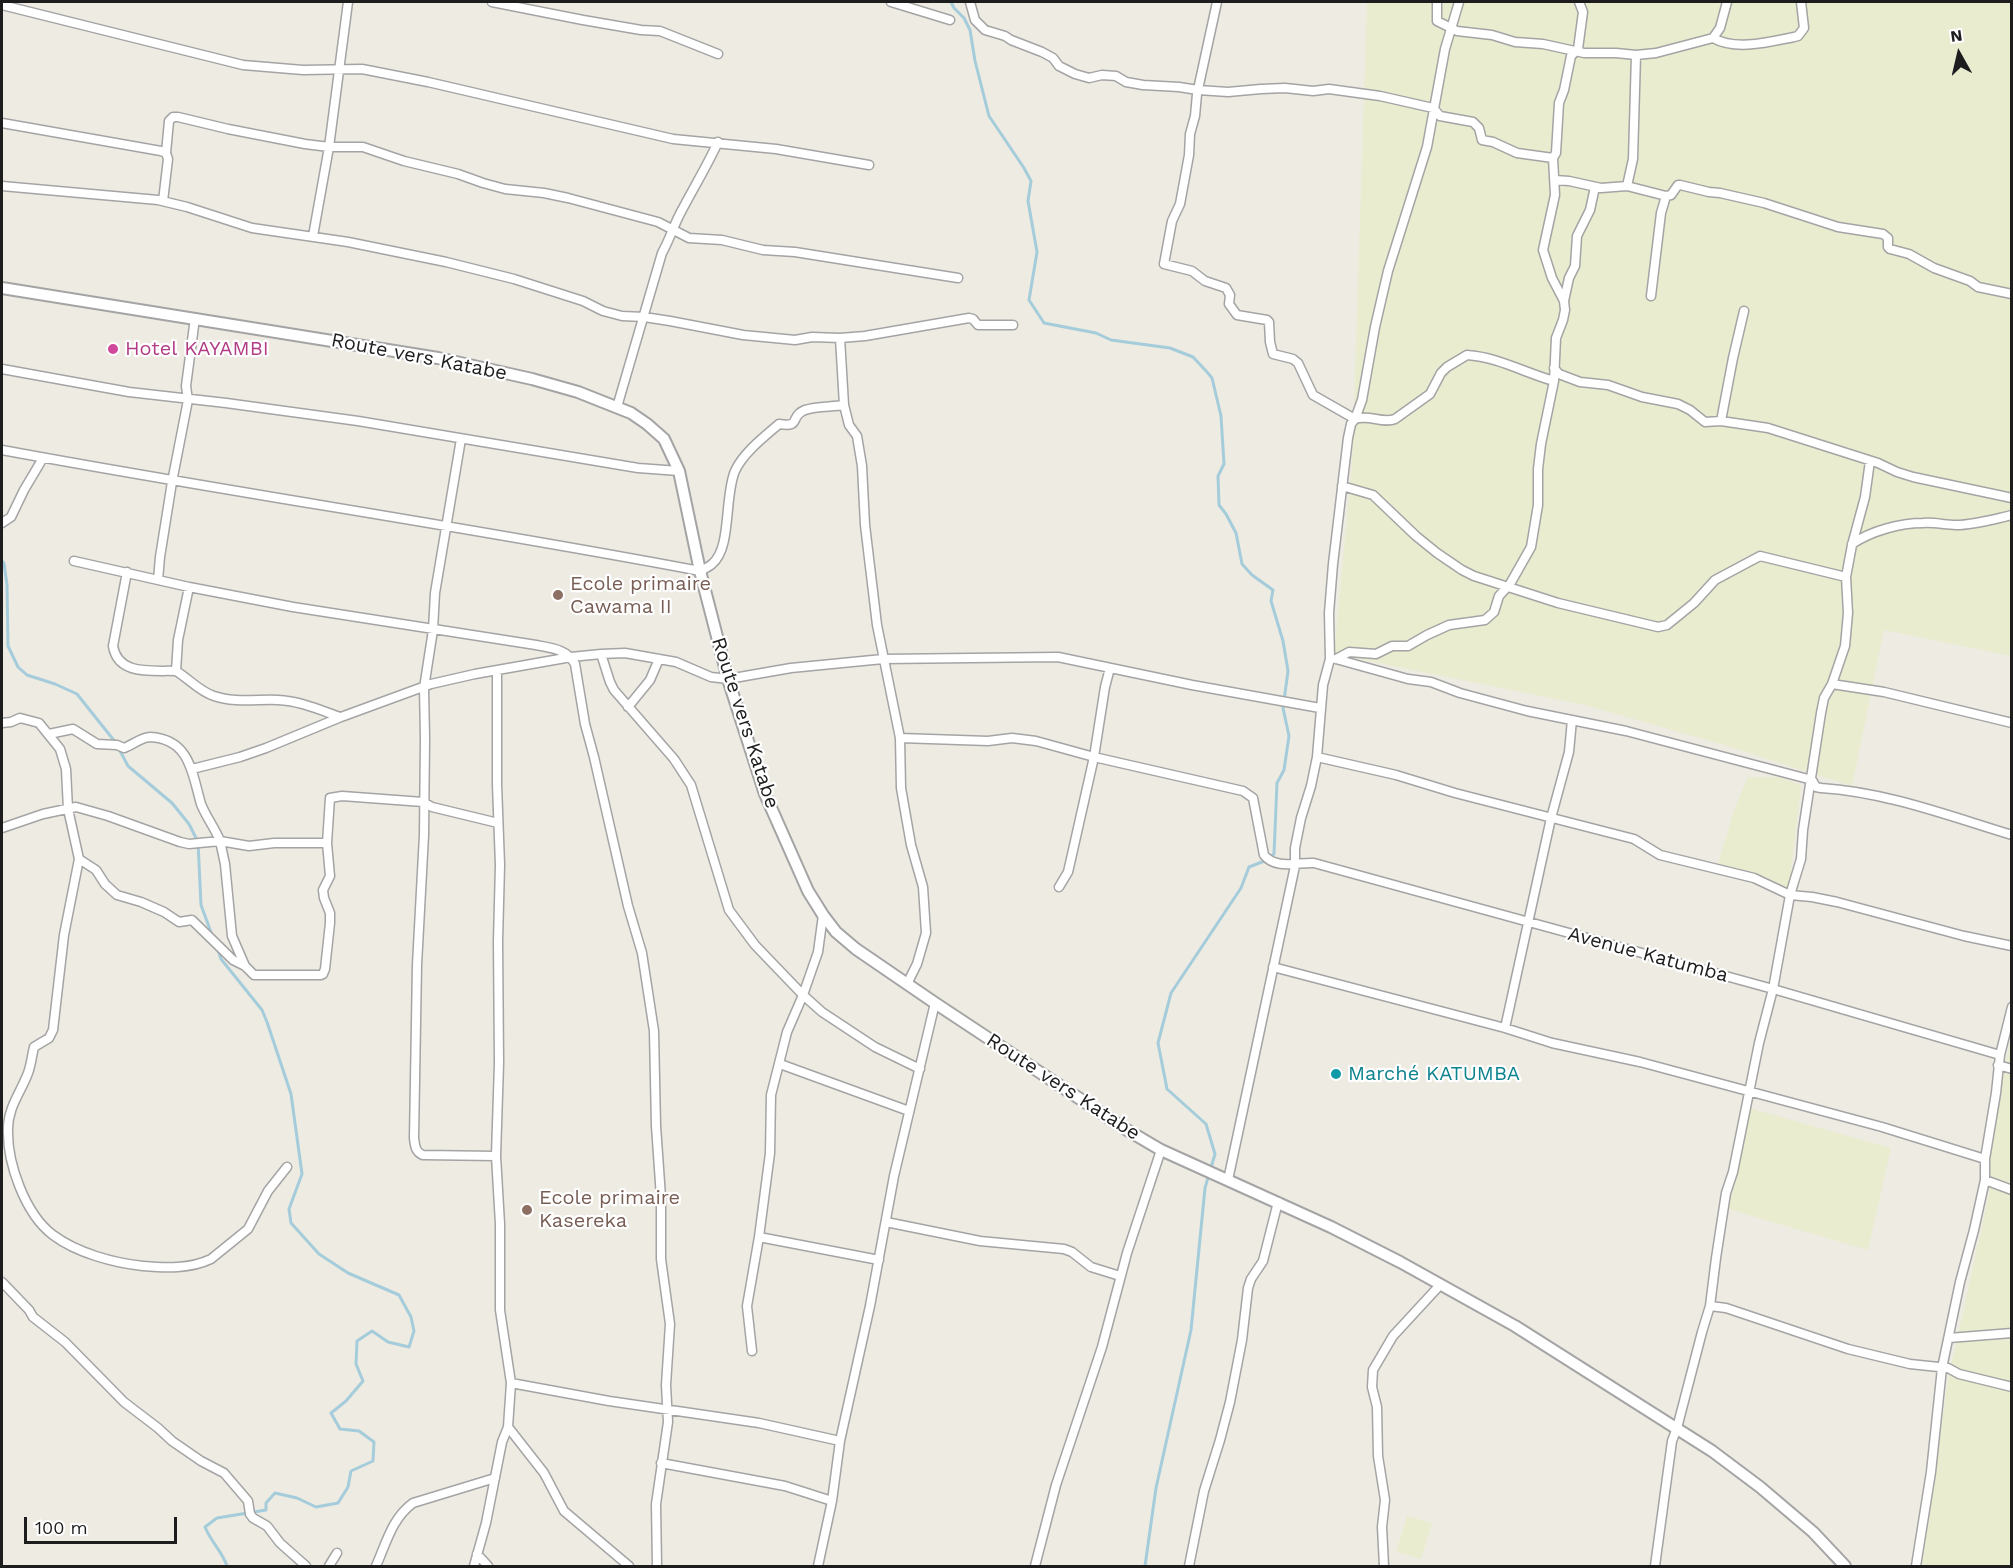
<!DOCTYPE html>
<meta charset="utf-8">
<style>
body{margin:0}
#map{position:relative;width:2013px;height:1568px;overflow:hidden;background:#eeebe3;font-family:"Work Sans",sans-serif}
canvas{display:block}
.frame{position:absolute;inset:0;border:3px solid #1d1d1d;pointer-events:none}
.north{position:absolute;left:1929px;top:24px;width:60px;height:60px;-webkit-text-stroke:4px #fff;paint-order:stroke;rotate:352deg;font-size:16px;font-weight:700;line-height:24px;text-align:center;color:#1d1d1d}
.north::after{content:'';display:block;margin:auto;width:21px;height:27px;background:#1d1d1d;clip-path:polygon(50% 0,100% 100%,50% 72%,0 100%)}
.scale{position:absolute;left:24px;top:1517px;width:153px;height:27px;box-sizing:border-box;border:3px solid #1d1d1d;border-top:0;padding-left:8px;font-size:18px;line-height:21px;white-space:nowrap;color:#1d1d1d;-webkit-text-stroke:4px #fff;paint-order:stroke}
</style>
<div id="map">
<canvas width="2013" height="1568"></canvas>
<div class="frame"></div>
<div class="north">N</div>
<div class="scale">100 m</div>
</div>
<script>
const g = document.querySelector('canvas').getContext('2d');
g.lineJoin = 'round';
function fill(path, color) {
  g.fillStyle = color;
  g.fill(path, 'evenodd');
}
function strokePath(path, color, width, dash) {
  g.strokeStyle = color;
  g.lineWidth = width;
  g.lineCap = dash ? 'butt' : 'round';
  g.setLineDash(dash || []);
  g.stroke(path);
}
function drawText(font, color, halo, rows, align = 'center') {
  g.font = font + ' "Work Sans",sans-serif';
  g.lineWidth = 4.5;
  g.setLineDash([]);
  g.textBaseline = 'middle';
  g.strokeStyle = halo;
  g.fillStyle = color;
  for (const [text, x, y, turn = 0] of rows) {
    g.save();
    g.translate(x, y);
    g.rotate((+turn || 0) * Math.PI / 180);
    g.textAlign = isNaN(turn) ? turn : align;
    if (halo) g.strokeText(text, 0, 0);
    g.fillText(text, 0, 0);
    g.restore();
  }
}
const farmland = new Path2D(`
 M1367,2H2011V656L1884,630L1852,786L1724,745L1585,705L1334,654L1352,465Z
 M1748,777H1779L1801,785L1789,888L1752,872L1718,864L1734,810Z
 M2011,1037V1566H1922L1948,1380L1989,1194L1990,1145Z
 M1749,1108L1891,1148L1868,1250L1728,1209Z
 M1407,1516L1432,1523L1421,1559L1396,1552Z`);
const stream = new Path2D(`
 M951,2L954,8L964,18L970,30L975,61L989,116L1024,168L1031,181L1028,201L1037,252L1029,300L1044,323L1096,333L1111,340L1170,348L1193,357L1207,372L1212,378L1221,416L1224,464L1218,476L1219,505L1226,514L1236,533L1242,564L1252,575L1273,590L1271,601L1283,641L1288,671L1283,708L1289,736L1284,770L1277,783L1274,854L1267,860L1249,867L1241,888L1171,993L1158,1043L1167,1089L1206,1124L1215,1154L1205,1188L1191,1330L1156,1488L1145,1566
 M2,561L4,563L7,585L8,646L18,667L27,675L55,684L77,694L116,743
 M119,749L128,766L172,803L189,824L198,842L201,905L212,935
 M218,950L221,959L262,1010L267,1022L291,1094L302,1174L289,1209L291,1223L319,1254L348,1273L399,1295L411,1317L414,1331L409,1347L388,1342L372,1331L357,1341L356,1364L363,1381L346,1401L331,1413L340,1429L359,1431L374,1442L373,1461L351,1471L348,1487L338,1503L316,1507L297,1498L275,1493L266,1503V1510L217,1518L205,1527C211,1542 222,1551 227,1566`);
const minor = new Path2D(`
 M492,2L583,20L641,30L660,31L718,54
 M891,2L950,20
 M970,2L975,20L985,30L1005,36L1011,40L1042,52L1053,58L1059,66L1075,74L1089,78L1102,75L1116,76L1126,82L1143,85L1179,87L1198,90L1228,92L1261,89L1285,88L1313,91L1329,89L1380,96L1433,108L1440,116L1473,122L1479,128L1482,140L1493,142L1517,153L1553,158
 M1217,2L1197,94L1195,116L1190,134L1189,155L1180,204L1172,221L1164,264L1192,271L1205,281L1226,288L1230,295L1229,304L1237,315L1267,320L1269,322L1270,342L1273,354L1293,359L1298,363L1313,395L1355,419C1369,414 1382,424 1395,419L1430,394L1441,373L1447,367L1467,355C1498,357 1525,373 1554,381
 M1437,2V21L1457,31L1492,35L1515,42L1543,44L1584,53H1616L1636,55L1656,53L1713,38C1736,51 1769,42 1794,37L1798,36L1804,28L1801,2
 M2,5L243,65L303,70L362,69L428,82L673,139L776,149L869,165
 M1713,38L1720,28L1727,2
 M2,123L161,151L166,153L168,159L163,201
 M166,153L169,121L173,117H178L228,129L305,144L329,147H363L404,161L458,174L483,183L505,189L544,193L568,198L658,222L689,238L722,240L763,250L795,252L958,278
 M1555,180L1569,181L1601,188L1627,186L1666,196L1671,195L1678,185H1680L1709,192L1720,193L1764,203L1838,227L1883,234L1888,238V247L1890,249L1909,254L1934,268L1970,281L1978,287L2012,294
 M2,186L158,200L187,207L252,228L348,242L446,262L514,279L583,301L603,311L622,316L644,317L670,321L743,335L795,340L812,337L840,338L865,336L969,318L973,319L978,325H1013
 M1627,186L1633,159L1636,55
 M313,236L329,147L348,2
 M1651,296L1661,213L1666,196
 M1564,301L1569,278L1575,266L1577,236L1590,210L1595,187
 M840,338L844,405L849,425L857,436L862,466L865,525L877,625L900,738L901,788L911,845L923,887L926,933L917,964L907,984
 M1554,368L1559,374L1580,382L1608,385L1642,397L1678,404L1690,410L1705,422L1721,421L1768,428L1878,463L1897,472L1913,477L2012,498
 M2,369L129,392L226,403L358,421L638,468L679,471
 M617,407L662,253C670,239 674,224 682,210C694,187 707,166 718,142
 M1721,421L1733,358L1744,311
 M461,439L435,593L433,630L424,688L425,738L424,835L417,965L414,1138C415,1145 415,1152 423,1155L496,1156
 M2,450C234,493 468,527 700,571C704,569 709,567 712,564C732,548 724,496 735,471C743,453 764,437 779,424C802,428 789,416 805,410C816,406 831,407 844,405
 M1342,486L1373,495L1416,536L1437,553L1462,570L1474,576L1558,603L1658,627L1667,625L1694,603L1715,580L1760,556L1846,577
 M2,523L11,517L24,490L43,458
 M1852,544C1871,531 1900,523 1923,523C1934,522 1945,525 1956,525C1974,525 1994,519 2012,515
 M74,561L189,587L293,607L536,645C551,648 567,649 575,664L585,724L594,757L628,906L642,953L654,1031L656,1126L661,1197V1259L670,1324L666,1385L668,1422L656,1504L657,1566
 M127,572L113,646C118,676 152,670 176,671
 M158,580L160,557L172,482L188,400L186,386L195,318
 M189,587L178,640L176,671C188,678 200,692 214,696C234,703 258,699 278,700C300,701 320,710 340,717
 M601,654L610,682L614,690L674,759L691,785L729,910L755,945L803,995L822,1012L875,1047L920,1069
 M1336,659L1349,652L1376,654L1392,646H1408L1427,635L1449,625L1485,620L1494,612L1499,596L1510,584L1531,547L1538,505V469L1541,444L1554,381L1556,338L1563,320L1565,310L1564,301L1552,278L1543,250L1555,195L1553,158L1556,153L1559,103L1564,90L1571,56L1578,49L1583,12L1579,2
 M1336,659L1408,679L1431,682L1460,693L1527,711L1626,731L1812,780L1816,787L1821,788C1886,792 1949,816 2012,835
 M1832,684L1884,692L2012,723
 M628,707L650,680L659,659
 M2,723L11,722L20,718L39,723L60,749L66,769L68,809L79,859L64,935L53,1030L49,1038L34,1047C32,1055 31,1065 28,1073C21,1092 8,1107 8,1129C7,1163 25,1214 53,1235C77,1253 114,1263 143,1266C166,1268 190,1269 211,1259L248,1229L268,1191L287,1167
 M900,738L988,741L1012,738L1036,741L1094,757L1243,791L1253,798L1264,855C1276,870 1298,862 1314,863L1773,989L2000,1055
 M1317,757L1396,775L1455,793L1634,839L1660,855L1754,878L1790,895L1812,897L1837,902L1964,936L2012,946
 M192,769L240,757L266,748L341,717L431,684L475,674L571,657L601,654L625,653L676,662L711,677L728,679L791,668L883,659L1058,657L1192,685L1320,708
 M2,828L43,814L76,807L108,816L180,842L189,844L220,841C215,828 206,817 201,804C192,773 190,739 150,737C142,737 132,745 124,748L117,745L97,744L73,729L49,734
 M79,859L96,870L105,884L117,895L141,902L164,912L179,922L192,920L233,960L245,966L254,975H321L323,974L325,969L330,923V913L324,898L323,890L330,876L327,843L330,798L342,796L423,802L432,807L498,823
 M1059,887L1068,872L1071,859L1094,757L1105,687L1110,668
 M245,966L232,936L225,864L220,841L249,846L274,843H327
 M1273,967L1505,1028L1552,1043L1640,1062L1882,1127L1985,1159
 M1505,1028L1551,818L1569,752L1572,720
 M780,1064L909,1111
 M1998,1065L2012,1069
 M1228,1180L1295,866V848L1301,818L1311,786L1317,757L1323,685L1330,659L1329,613L1333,564L1348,438L1351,424L1355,419L1362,400L1375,327L1388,271L1427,147L1445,49L1459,2
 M1985,1180L2012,1190
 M886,1222L980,1241L1064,1249L1072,1252L1091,1267L1120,1276
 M759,1237L879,1260
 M2,1282L29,1310L33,1317L65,1342L124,1402L158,1428L172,1441L201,1461L224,1473L248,1501L250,1514L253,1518L267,1526L280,1543L306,1566
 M1710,1306L1726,1308L1848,1349L1910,1364L1948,1368L1959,1374L2012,1387
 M1949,1338L2012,1333
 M752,1351L747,1306L759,1237L770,1153L771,1095L787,1032L803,995L818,952L823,915
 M511,1383L609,1401L759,1423L840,1441
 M508,1427L544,1473L564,1511L629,1566
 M661,1463L785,1486L832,1501
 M477,1554L488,1566
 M329,1566L337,1553
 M376,1566C386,1544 392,1518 413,1503L495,1478
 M474,1566L486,1523L502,1442L508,1427L511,1383L500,1310V1224L496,1156L499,1063L498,941L500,865L497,784V671
 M818,1566L832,1501L840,1441L870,1306L894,1176L935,1003
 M1035,1566L1056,1485L1102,1347L1127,1253L1161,1150
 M1189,1566L1204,1491L1220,1440L1230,1402L1242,1340L1248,1288L1251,1279L1263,1261L1278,1202
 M1384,1566L1382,1527L1385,1500L1378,1456L1377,1407L1372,1387L1373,1370L1393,1336L1440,1285
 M1655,1566L1672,1441L1677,1428L1702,1332L1710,1306L1716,1258L1726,1193L1733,1172L1759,1043L1773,989L1790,895L1801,859L1803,830L1821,713L1824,698L1832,684L1845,646L1848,613L1846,577L1852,545L1865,497L1870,461
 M1916,1566L1931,1472L1942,1368L1960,1282L1974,1230L1985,1180V1159L1996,1093L2000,1055L2012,1007`);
const tertiary = new Path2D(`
 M2,288L438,358L532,379L578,392L631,413L647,424L664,439L679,471L700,571L728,679L765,794L808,891L823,915L836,932L856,949L935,1003L1127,1130L1161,1150L1331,1227L1400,1262L1515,1326L1712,1451L1760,1487L1813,1532L1845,1566`);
const markers = [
 [113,349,6,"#d1479c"],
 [558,595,6,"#8d6e63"],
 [1336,1074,6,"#0f9aa8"],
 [527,1210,6,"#8d6e63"]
];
const hotelNames = [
 ["Hotel KAYAMBI",125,349]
];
const streetNames = [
 ["Route vers Katabe",419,357,11],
 ["Route vers Katabe",745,723,72],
 ["Avenue Katumba",1648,955,15],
 ["Route vers Katabe",1063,1087,33]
];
const educationNames = [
 ["Ecole primaire",570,584],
 ["Cawama II",570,607],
 ["Ecole primaire",539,1198],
 ["Kasereka",539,1221]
];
const cultureNames = [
 ["Marché KATUMBA",1348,1074]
];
fill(farmland, '#e9eccf');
strokePath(stream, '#a5ccda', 3);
strokePath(minor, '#a4a4a4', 11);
strokePath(tertiary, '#a4a4a4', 14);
strokePath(minor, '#fff', 8);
strokePath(tertiary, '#fff', 10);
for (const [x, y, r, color] of markers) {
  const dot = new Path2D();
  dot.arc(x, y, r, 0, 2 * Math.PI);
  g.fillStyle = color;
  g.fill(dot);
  strokePath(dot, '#fff', 2);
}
drawText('20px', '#b23c85', '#fff', hotelNames, 'left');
drawText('20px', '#1d1d1d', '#fff', streetNames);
drawText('20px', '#785e54', '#fff', educationNames, 'left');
drawText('20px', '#0d838f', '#fff', cultureNames, 'left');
</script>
